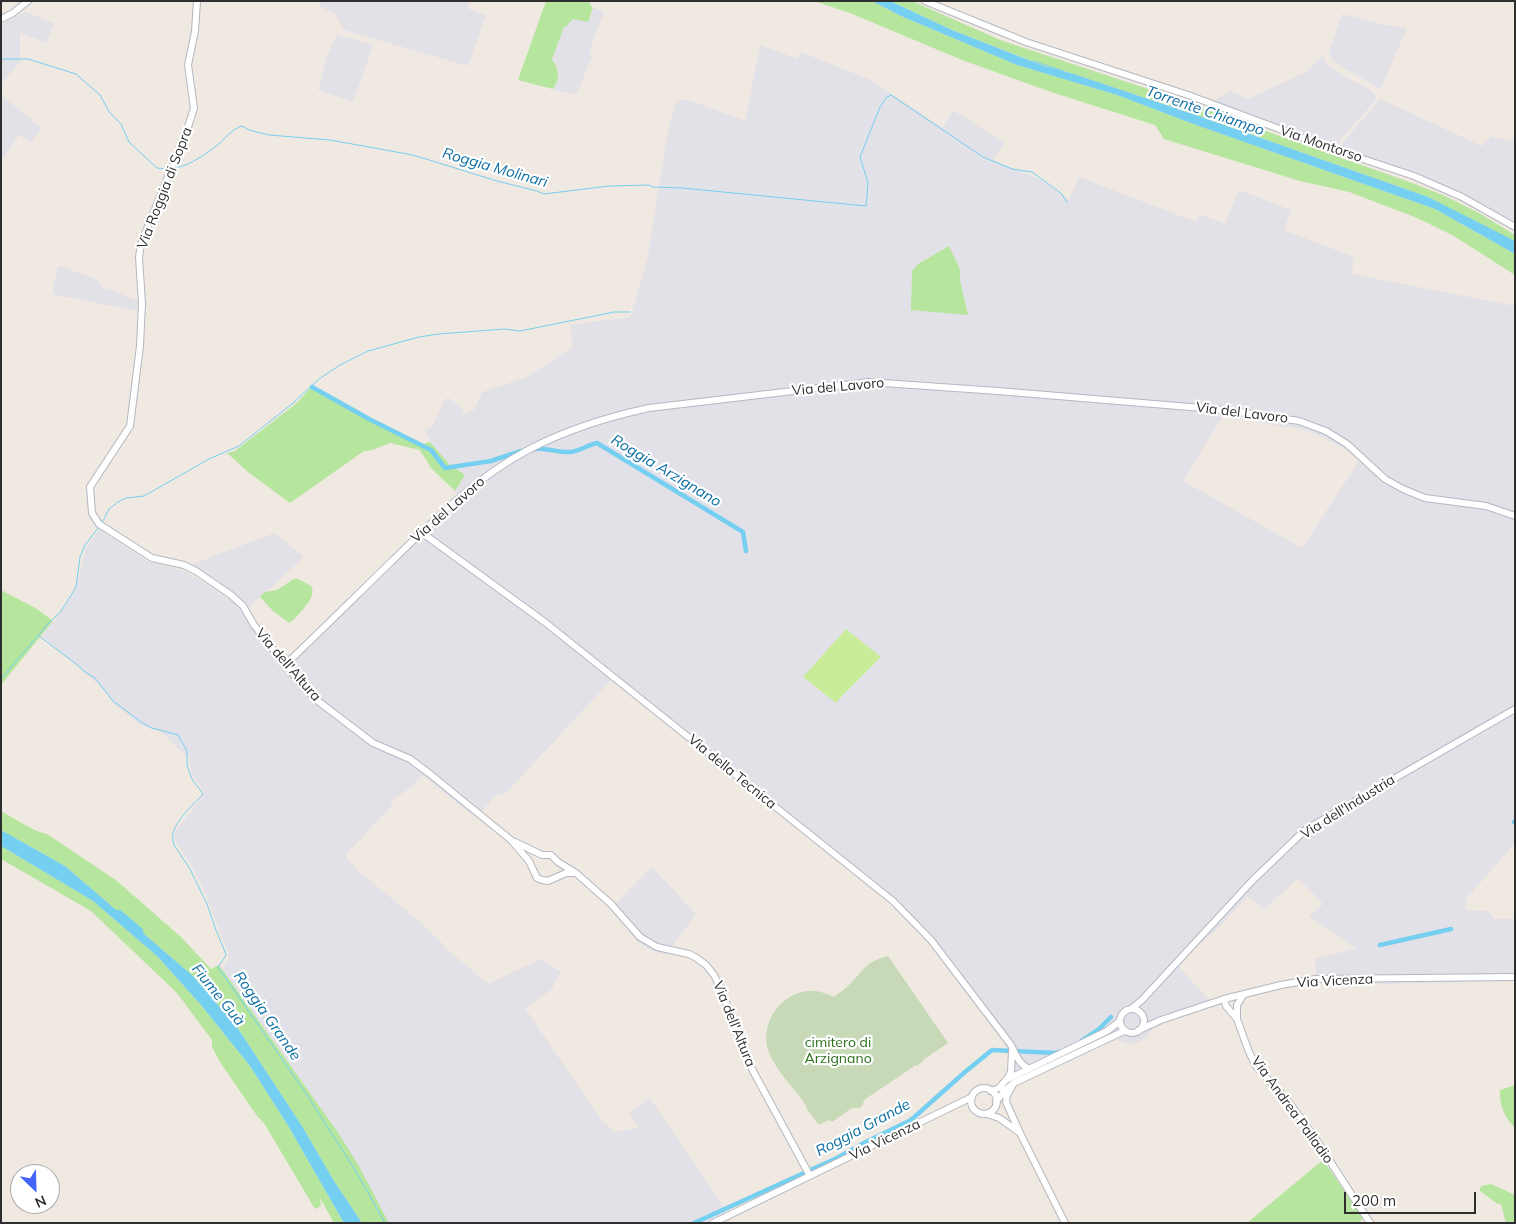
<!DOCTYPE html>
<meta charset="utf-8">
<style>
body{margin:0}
#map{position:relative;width:1516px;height:1224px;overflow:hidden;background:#efe9e1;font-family:Mulish,sans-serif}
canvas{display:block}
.frame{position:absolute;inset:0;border:2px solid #2e2e2e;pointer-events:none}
.north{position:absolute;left:10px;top:1164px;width:50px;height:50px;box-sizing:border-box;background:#fff;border:1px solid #ababab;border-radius:50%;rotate:156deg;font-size:14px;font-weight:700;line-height:20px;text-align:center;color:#2e2e2e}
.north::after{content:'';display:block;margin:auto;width:18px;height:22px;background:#4264fb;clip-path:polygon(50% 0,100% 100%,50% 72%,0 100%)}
.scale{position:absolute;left:1344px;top:1192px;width:132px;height:22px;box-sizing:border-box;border:2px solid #2e2e2e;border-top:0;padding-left:6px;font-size:15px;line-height:18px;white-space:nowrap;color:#2e2e2e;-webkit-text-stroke:4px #fff;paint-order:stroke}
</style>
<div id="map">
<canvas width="1516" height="1224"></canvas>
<div class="frame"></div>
<div class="north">N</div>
<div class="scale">200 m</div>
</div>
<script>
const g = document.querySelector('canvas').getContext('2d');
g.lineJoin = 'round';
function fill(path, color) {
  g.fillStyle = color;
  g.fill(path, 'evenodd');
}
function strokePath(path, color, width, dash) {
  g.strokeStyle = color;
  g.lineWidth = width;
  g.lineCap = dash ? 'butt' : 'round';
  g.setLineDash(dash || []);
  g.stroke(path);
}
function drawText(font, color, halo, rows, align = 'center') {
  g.font = font + ' Mulish,sans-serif';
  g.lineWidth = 4.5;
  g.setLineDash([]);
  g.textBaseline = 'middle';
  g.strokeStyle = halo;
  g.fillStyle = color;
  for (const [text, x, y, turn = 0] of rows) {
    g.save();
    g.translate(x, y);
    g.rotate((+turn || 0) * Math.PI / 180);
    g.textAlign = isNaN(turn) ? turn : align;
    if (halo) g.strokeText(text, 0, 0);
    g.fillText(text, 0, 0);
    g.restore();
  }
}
const industrial = new Path2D(`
 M321,1H470L467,8L486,15L468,66L344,30L336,15L319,6Z
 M593,8L604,12L590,49V54L593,58L589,63L579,89L576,94L553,90L558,77V70L552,59L564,27L572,19L590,18Z
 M25,12L54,23L47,43L20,33V62L1,84V24Z
 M1342,14L1385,25L1407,28L1380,90L1372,84L1344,68L1331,59L1329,52Z
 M338,32L341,36L373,45L353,102L318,90L328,54Z
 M760,45L798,59L801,52L871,80L943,128L953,110L1005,143L993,160L1042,180L1069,200L1079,177L1196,222L1199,214L1225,224L1239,190L1291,210L1284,230L1354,257L1352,274L1515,306V843L1466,899V910L1488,911L1495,919H1515V980L1389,984L1317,982L1315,959L1357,948L1309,917L1323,904L1298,878L1264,910L1248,896L1221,925L1177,965L1215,1006L1156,1024L1146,1038L1138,1042L1131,1044L1118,1040L1109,1042L1012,1088L1007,1075L1009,1063L1003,1039L933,946L911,922L875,890L814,842L613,678L506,793L495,796L476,818L422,775L413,786L392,800L391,807L345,855L356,869L419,921L442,943L444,947L488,984L541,959L561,972L551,990L525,1008L602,1121L614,1132L639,1128L629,1112L650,1098L727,1212L705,1223H389L359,1166L337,1131L222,970L224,965L228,960V953L203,888L190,863L174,838L175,831L195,807L204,793L191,771L189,758L161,732L151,729L138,723L113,703L102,688L42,636L68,602L78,582L86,548L99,529L147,561L187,572L235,603L246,608L190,565L275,533L304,557L247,609L258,626L280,653L293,655L440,513L457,494L455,491L465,475L450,465L430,442L425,429L432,427L445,399L449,398L463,409L462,415L474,410L482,392L527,377L573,347L570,325L631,317L648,256L660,178L670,123L675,105L680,100H689L745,121ZM949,246L960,269V280L968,314L911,310L918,264ZM1223,416L1300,429L1313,433L1344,448L1359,461L1302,548L1183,481Z
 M1323,56L1327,64L1340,74L1369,89L1374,93L1376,97V100L1341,139L1336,147L1212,102L1231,91L1248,99L1306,72Z
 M1,95L42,128L30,143L19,134L1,162Z
 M1380,99L1482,146L1491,136L1515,142V225L1486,206L1468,198L1339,149L1343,142Z
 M58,265L95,279L99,282L103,288L114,291L138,301L137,311L52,294Z
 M652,867L696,914L666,955L653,951L639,943L610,909Z`);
const green = new Path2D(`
 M546,1H590V4L593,8L588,22L572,19V22L570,21L568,25L564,27L552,59C559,71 561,76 553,89L518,80Z
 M814,1H872L901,16L1017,65L1117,95L1196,125L1435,209L1515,254V275L1454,236L1415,217L1349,192L1300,181L1164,139L1155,125L1051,92L962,60L850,13Z
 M890,1H912L1000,40L1148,89L1412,183L1445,196L1479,213L1515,235V242L1428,197L1193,114L1074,74L1045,66L952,30Z
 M949,246L960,269V280L968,315L911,310L912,271L918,264Z
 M313,385L346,406L422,444L430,442L450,465L465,475L455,491L431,468L420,450L390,443L372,450L364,451L290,503L248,472L227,453L235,451L298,402Z
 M294,579H298L311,586C313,590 313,593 311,598C308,604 295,620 289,623L273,611L260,597L265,592L277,590Z
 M1,590L37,609L53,621L1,685Z
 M1,811C12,817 36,833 47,834L117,881L181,937L211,969L219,965L337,1131L359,1166L389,1223H362L334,1181L302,1126L237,1027L193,976L65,866L1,830Z
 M1,846L93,901L158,957L201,1005L250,1066L287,1124L344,1223H334L320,1198L321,1206L315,1209L264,1123L257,1116L220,1062L212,1047V1040L177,993L91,911L1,859Z
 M1515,1085V1128C1505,1118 1499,1105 1500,1090Z
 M1323,1160L1363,1218L1359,1223H1247Z
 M1491,1184L1515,1195V1223H1506L1501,1204H1498L1480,1191V1188L1482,1186Z`);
const cemetery = new Path2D(`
 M888,956L948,1043L923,1060V1061L917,1066L916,1065L864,1100L863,1104L860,1108H852L832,1122L829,1120L819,1125L806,1108L807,1107L803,1101C792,1086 774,1068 768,1050C760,1023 780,994 808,991C817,990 825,993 834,997C839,993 845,989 850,984C865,969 865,962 888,956Z`);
const pitch = new Path2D(`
 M846,629L881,657L843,695L836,703L803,677Z`);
const water = new Path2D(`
 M872,1H890L952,30L1044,66L1074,74L1193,114L1428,197L1513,240L1515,242V254L1435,209L1196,125L1117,95L1017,65L901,16Z
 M1,830L65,866L193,976L237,1027L302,1126L334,1181L362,1223H344L287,1124L250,1066L201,1005L158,957L93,901L1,846Z`);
const stream = new Path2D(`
 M1,59H28L76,74L100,95L110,113L121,124L129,142L157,168L169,169
 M1033,61L1063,71
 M175,168C192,165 207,153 220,143C227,136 233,129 242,126L249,130L269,135L330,140L413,155L497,181L537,191L544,194L609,186L649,185L653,187L682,188L866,206L868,183L860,157L880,107L886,98L891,95L983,157L1012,169L1032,172L1061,193L1067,202
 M102,523L109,509L118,502L126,498L144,496L209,459L239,446L293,403L319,379L340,365L368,351L419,337L438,334L504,329L520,331L614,312H630
 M39,636L75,663L85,672L95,678L113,701L144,724L152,728L178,735L187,751V765L192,779L203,794C194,804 176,820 173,833C172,837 173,840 174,845L190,869L207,904L216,930L226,954L225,957L218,967L307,1095L357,1173L385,1223
 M1,679L47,625L61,611L70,597L76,587L80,557L85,545L98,528`);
const canal = new Path2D(`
 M312,387L369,419L431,450L445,468L491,461L521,451
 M534,449C546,447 558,453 570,452C577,452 588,445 597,443L743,532L746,551
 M1514,822H1515
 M1380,945L1451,929
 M1081,1041L1099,1029L1111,1017
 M694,1223L837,1158L866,1142L911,1120L965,1072L992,1050L1056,1053L1059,1052`);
const river = new Path2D(`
 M119,914L139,931`);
const secondary = new Path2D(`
 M197,1L195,31L188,65L194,108L188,127L141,244L139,257L142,304L140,346L130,426L90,487L92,513L99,524L152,558L184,565L196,571L231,595L243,606L254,625L296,678L314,698L373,743L410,759L430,774L511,840L529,861L537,878L542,880L548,881L566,873H576
 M925,1L1026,42L1188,95L1336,150L1414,176L1462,197L1515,227
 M1,19L13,13L28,1
 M421,532L546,623L893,901L931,940L1011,1045C1016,1055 1019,1064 1029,1069
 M285,665C321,631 356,596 391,562C433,521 475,478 528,450C566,430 607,417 649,408L869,382L998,391L1226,410L1299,421L1326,431L1347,444L1385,479L1403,489L1425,498L1486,506L1515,516
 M515,842L542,855H551L558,862L576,873L611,904L640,937L657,947L689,954L695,957L706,965L714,975L720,987L752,1069L810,1176
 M1244,994L1237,1005V1019L1249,1052L1256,1066L1288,1101L1315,1138L1370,1223
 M1224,999L1226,1006L1237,1019
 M1131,1009L1142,1000L1252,881L1305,830L1515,709
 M1120 1021a12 12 0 1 1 24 0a12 12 0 1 1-24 0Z
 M1139,1030L1161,1020L1224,999L1281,985L1315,979L1515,977
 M1007,1079L1011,1072L1012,1051
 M1014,1083L1007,1095L1006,1102L1020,1133L1065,1223
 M971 1101a13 13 0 1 1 26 0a13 13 0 1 1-26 0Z
 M991,1091L999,1088L1006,1080L1107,1031L1120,1021
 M996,1102L1005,1090L1014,1083L1124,1031
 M987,1114L999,1118L1019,1132
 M713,1223L972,1097`);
const streetNames = [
 ["Via Montorso",1321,144,19],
 ["Via Roggia di Sopra",165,188,-69],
 ["Via del Lavoro",838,387,-5],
 ["Via del Lavoro",1242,413,7],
 ["Via del Lavoro",448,510,-41],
 ["Via dell'Altura",288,665,49],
 ["Via della Tecnica",732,772,39],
 ["Via dell'Industria",1348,807,-32],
 ["Via Vicenza",1335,981,-3],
 ["Via dell'Altura",734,1024,68],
 ["Via Andrea Palladio",1292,1110,54],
 ["Via Vicenza",885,1140,-26]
];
const parkNames = [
 ["cimitero di",838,1043],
 ["Arzignano",838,1059]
];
const waterNames = [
 ["Torrente Chiampo",1205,111,19],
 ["Roggia Molinari",495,168,16],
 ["Roggia Arzignano",666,471,31],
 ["Fiume Guà",218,995,51],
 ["Roggia Grande",267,1016,55],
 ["Roggia Grande",863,1128,-28]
];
fill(industrial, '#e3e1e8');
fill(green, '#b6e59e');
fill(cemetery, '#c8d9b8');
fill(pitch, '#c9ec9a');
fill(water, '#75cff0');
strokePath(stream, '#75cff0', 1);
strokePath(canal, '#75cff0', 4.5);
strokePath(river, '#75cff0', 8);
strokePath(secondary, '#b4b7c1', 8);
strokePath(secondary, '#fff', 6);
drawText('14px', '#2e2e2e', '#fff', streetNames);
drawText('14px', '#2c6e1b', '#fff', parkNames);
drawText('italic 15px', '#0d6fa3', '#fff', waterNames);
</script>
